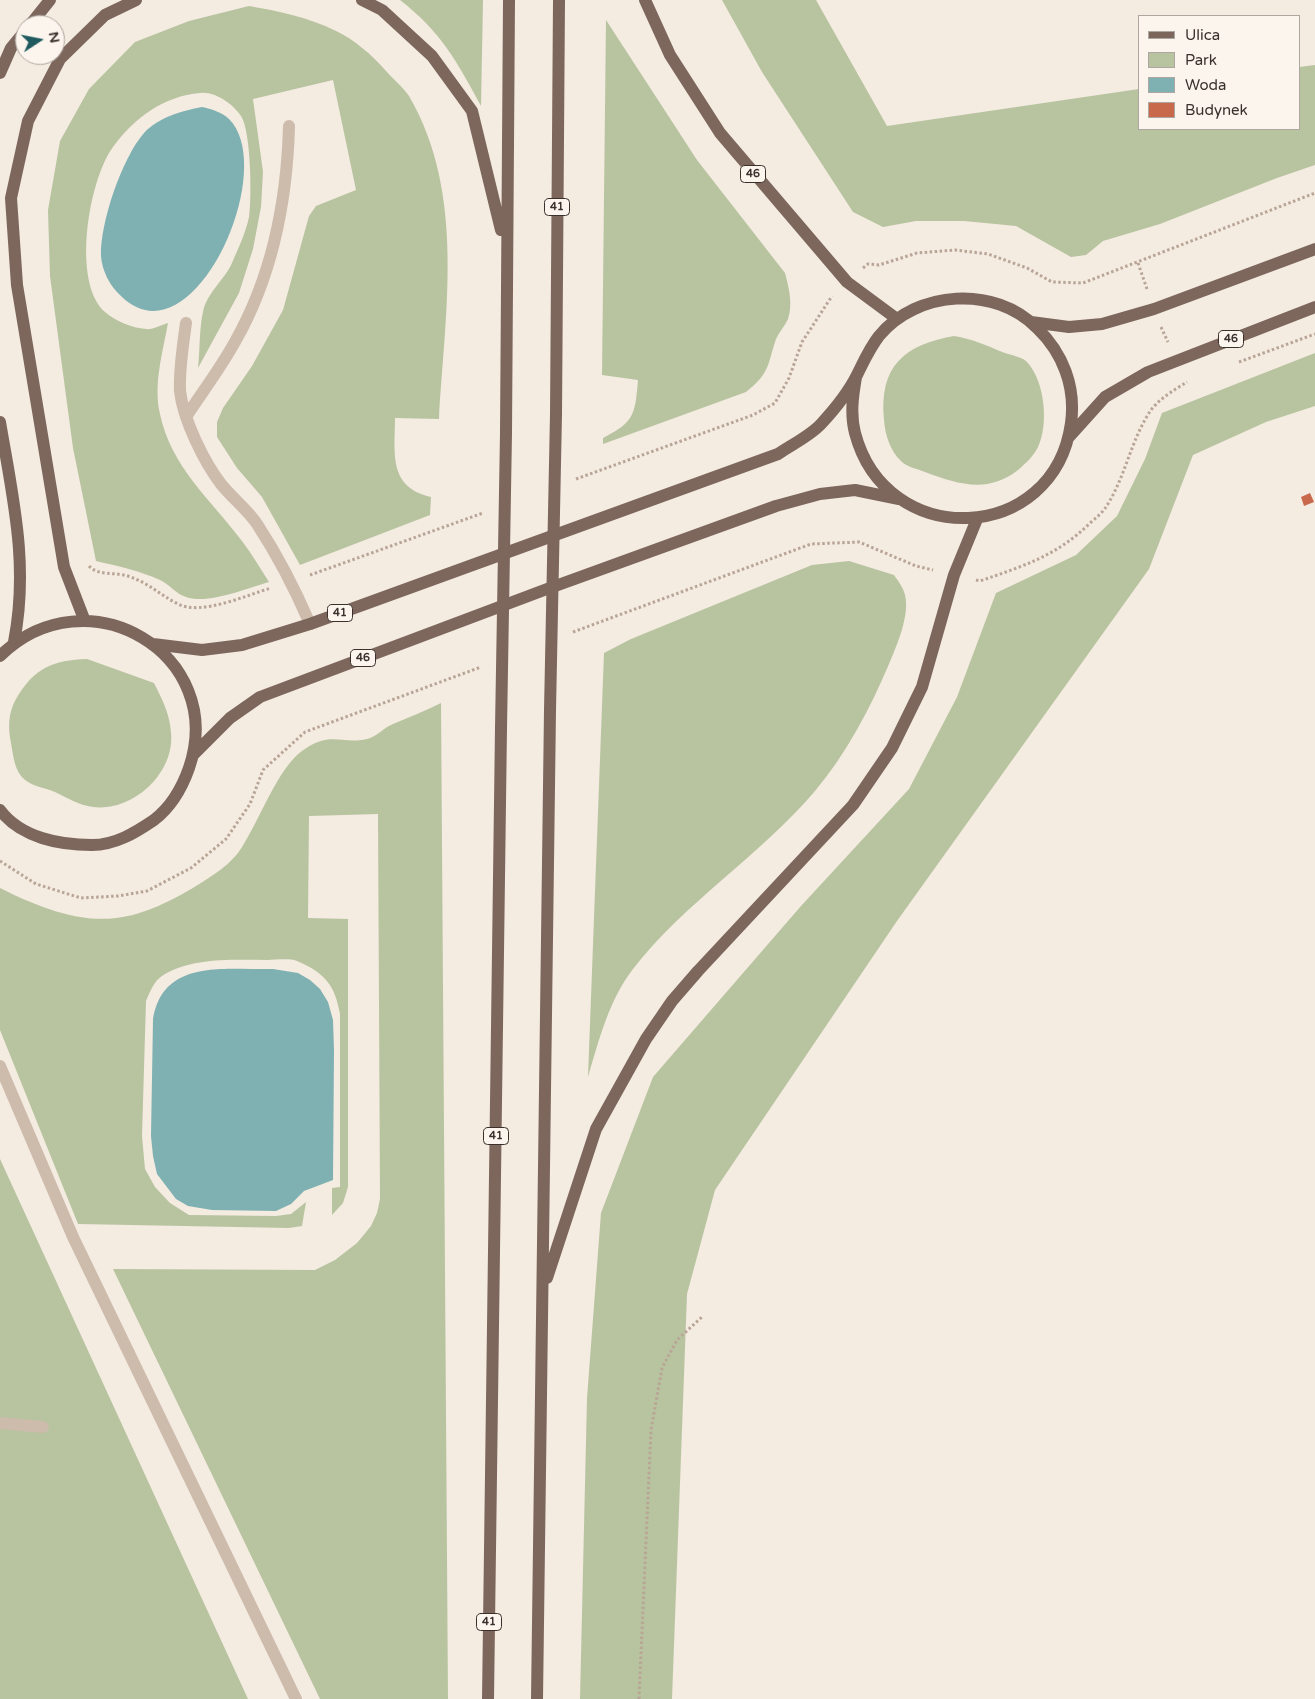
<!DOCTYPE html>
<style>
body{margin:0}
#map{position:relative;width:1315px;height:1699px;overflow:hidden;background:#f4ebe1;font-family:"Varela Round",sans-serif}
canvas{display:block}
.legend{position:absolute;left:1138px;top:15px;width:162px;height:115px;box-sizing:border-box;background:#fbf5ee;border:1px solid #aea6a0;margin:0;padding:6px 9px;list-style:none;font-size:15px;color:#3b302b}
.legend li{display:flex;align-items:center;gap:10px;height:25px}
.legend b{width:25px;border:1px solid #aea6a0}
.north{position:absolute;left:15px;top:15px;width:50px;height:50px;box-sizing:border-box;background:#fbf5ee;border:1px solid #aea6a0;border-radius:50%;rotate:79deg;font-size:14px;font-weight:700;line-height:20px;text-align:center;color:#3b302b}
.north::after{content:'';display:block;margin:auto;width:18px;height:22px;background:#1f5a5e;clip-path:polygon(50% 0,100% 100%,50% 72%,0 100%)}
</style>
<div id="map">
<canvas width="1315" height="1699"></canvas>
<ul class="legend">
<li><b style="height:6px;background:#7d675c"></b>Ulica</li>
<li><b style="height:14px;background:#b8c4a0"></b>Park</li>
<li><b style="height:14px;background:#7fb0b2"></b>Woda</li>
<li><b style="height:14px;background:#c8694b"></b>Budynek</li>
</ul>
<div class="north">N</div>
</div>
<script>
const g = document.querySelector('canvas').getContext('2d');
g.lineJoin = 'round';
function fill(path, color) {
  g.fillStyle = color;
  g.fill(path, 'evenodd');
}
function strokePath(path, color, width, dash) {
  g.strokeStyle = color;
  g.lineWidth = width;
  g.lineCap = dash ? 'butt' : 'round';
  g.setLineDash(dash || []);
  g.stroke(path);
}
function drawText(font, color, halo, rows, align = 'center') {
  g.font = font + ' "Varela Round",sans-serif';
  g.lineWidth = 4;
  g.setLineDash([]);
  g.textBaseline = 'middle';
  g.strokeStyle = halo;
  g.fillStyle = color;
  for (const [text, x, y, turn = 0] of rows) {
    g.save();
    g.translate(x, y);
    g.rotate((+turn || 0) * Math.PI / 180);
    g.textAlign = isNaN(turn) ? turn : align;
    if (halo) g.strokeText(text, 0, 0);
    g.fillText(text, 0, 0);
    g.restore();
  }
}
const green = new Path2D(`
 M400,0H483L481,106C456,60 442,33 400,0Z
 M722,0H816L887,126L1139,89V129H1299V67L1315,65V165L1277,178L1160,224L1103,241L1086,255L1071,257L1016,226L964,221H916L883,227L853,212L762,72Z
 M249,6C278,11 308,17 336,31C354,39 373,56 386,71C393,79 403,87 409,96C466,194 445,312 439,419L395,418C395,454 388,487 431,497L430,515L300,565L262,497L237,468L217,437V422L223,408L252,366L283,310L309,216L316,206L356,190L333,80L253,99L263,172L261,207L253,249L239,293L198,368C200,350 199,330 203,312C206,294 225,279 232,263C238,249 246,232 249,217C252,198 251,131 241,116C233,104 215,91 200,93C164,96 134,118 113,147C89,179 71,282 105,312C115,321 132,328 146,329C152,330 161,325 168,323C163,351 153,385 160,414C171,467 211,500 242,541C252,554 260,568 269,582C247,588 208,605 186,597C176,594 169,584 160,580C140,571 118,566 96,561L73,448L50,276L48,210L60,141L89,89L135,42L189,21Z
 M606,20L697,160L785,273C789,288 793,304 788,319C785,326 779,332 776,339C767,366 770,373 746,392L603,444V438C635,422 635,414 638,380L602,375Z
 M954,336C973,339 987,346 1005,353C1011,355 1021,357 1026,361C1045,380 1049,424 1038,447C1033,457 1026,463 1018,470C988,494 957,484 925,472C918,469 906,467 901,461C890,451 885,434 884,420C879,366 904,345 954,336Z
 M1315,353V406L1266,422L1193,455L1149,569L897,921L715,1190L687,1294L672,1699H580L587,1398L601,1213L653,1077L801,906L909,789L957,697L996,593L1076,555L1117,516L1145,459L1162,413Z
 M849,561L894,575C898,581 903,587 905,595C910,615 897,645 889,664C870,709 846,754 815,791C760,856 685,902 633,969C609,1000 599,1040 588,1077L604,653L631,639L812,565Z
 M87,659L154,683C162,699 170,714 171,733C175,773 133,812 93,807C79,805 67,798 55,792C43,787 29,786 21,776C14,767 13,754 11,743C8,728 8,713 16,699C34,668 53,660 87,659Z
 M441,703L448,1699H320L113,1269L315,1270L335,1260L357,1243L371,1226L377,1213L380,1199L378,814L309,816L308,918L348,919V1187L343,1203L332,1215V1188L340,1187V1014C335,985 325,973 297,961C289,958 276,960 267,960C233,960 192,957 162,976C154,981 150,992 146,1001L142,1136L145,1169L155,1187L170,1203L189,1215L276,1216L291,1214L306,1202L302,1226L289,1228L78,1224L0,1030V888C34,905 76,923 116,918C144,915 173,900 196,886C212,876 232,864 242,847C259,821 278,768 302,751C331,730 340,745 367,739C378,736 383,728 393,724C409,717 425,711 441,703Z
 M0,1159L248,1699H0Z`);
const water = new Path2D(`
 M202,107C211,109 222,112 229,119C280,170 192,366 121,296C110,286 102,271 101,256C100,223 122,158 144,133C159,117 182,111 202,107Z
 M273,969L298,973L310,980L320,989L328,1002L333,1020L334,1050L333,1180L304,1191L291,1204L276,1211L212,1210L188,1206L176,1199L157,1174L153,1156L151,1136L153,1019C163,958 226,970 273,969Z`);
const building = new Path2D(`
 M1310,493L1314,502L1304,506L1301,497Z`);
const path = new Path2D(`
 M1138,263L1147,289
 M863,268L868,264L879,265L917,253L955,250L988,254L1027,268L1052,282L1083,283L1315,193
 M1161,327L1168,342
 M1239,362L1315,334
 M576,479L753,415L775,403L789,378L802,342L832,296
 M89,566C98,576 115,572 128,576C149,583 160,595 178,604C201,616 247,595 271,588
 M310,575L483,513
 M976,580L980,581C1023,566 1057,556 1090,523C1096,518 1102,513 1106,507C1125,478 1130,443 1149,413C1157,400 1174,390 1187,382
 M573,632L811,544L859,542L916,566L933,570
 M0,861L36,884L81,898L118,896L147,891L191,868L226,839L250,804L263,770L305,732L481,667
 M639,1699L651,1430L662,1368L677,1340L703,1316`);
const service = new Path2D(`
 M186,323C183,345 179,369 180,391C183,419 204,462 221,484C232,498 247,509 257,524C278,556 295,589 310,624
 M186,417C203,391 222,366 236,340C272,276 287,199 289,126
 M0,1066L73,1237L296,1699
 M0,1423L43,1427`);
const primary = new Path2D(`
 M362,0L382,10L432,56L472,111L501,230
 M645,0L670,55L720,133L847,282L897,319
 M30,25L50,0
 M0,73L11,48L25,31
 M1031,322L1069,327L1102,324L1154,309L1315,249
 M556,414L559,0
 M0,422C13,499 29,565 14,642
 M506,433L509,0
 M1069,437L1105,397L1148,372L1315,307
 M84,619L64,567L17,285L11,198L28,121L60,59L105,15L136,0
 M153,644L202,650L242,645L310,624L778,454C791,445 810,436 821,424C834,410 849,391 857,375C864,361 869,349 879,336C917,290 995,285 1037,328C1063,353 1076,387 1071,423C1054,545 886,551 855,433C850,414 853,395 856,377
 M0,656C87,571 228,654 189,768C182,788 171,807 154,820C135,833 115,845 92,845C60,845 21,838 0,810
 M194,754L230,718L260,697L547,589L776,506L820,494L855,490L899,499
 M547,1278L596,1129L646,1039L672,1001L698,971L853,805L892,748L922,687L954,575L977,519
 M488,1699L501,728
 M537,1699L550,710`);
const primaryBridge = new Path2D(`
 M550,710L556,414
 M501,728L506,433`);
const shields = [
 [753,174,25],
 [557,207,25],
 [1231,339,25],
 [340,613,25],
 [363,658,25],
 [496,1136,25],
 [489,1622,25]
];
const shieldNames = [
 ["46",753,174],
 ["41",557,207],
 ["46",1231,339],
 ["41",340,613],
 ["46",363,658],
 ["41",496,1136],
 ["41",489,1622]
];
fill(green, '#b8c4a0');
fill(water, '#7fb0b2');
fill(building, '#c8694b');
strokePath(path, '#b9a596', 3, [2.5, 2.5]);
strokePath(service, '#cdbbac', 12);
strokePath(primary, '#7d675c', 12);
strokePath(primaryBridge, '#7d675c', 12);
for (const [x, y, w] of shields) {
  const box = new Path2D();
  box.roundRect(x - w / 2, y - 8.5, w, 17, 4);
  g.fillStyle = '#fbf5ee';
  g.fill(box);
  strokePath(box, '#3b302b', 1);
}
drawText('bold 11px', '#3b302b', null, shieldNames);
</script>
